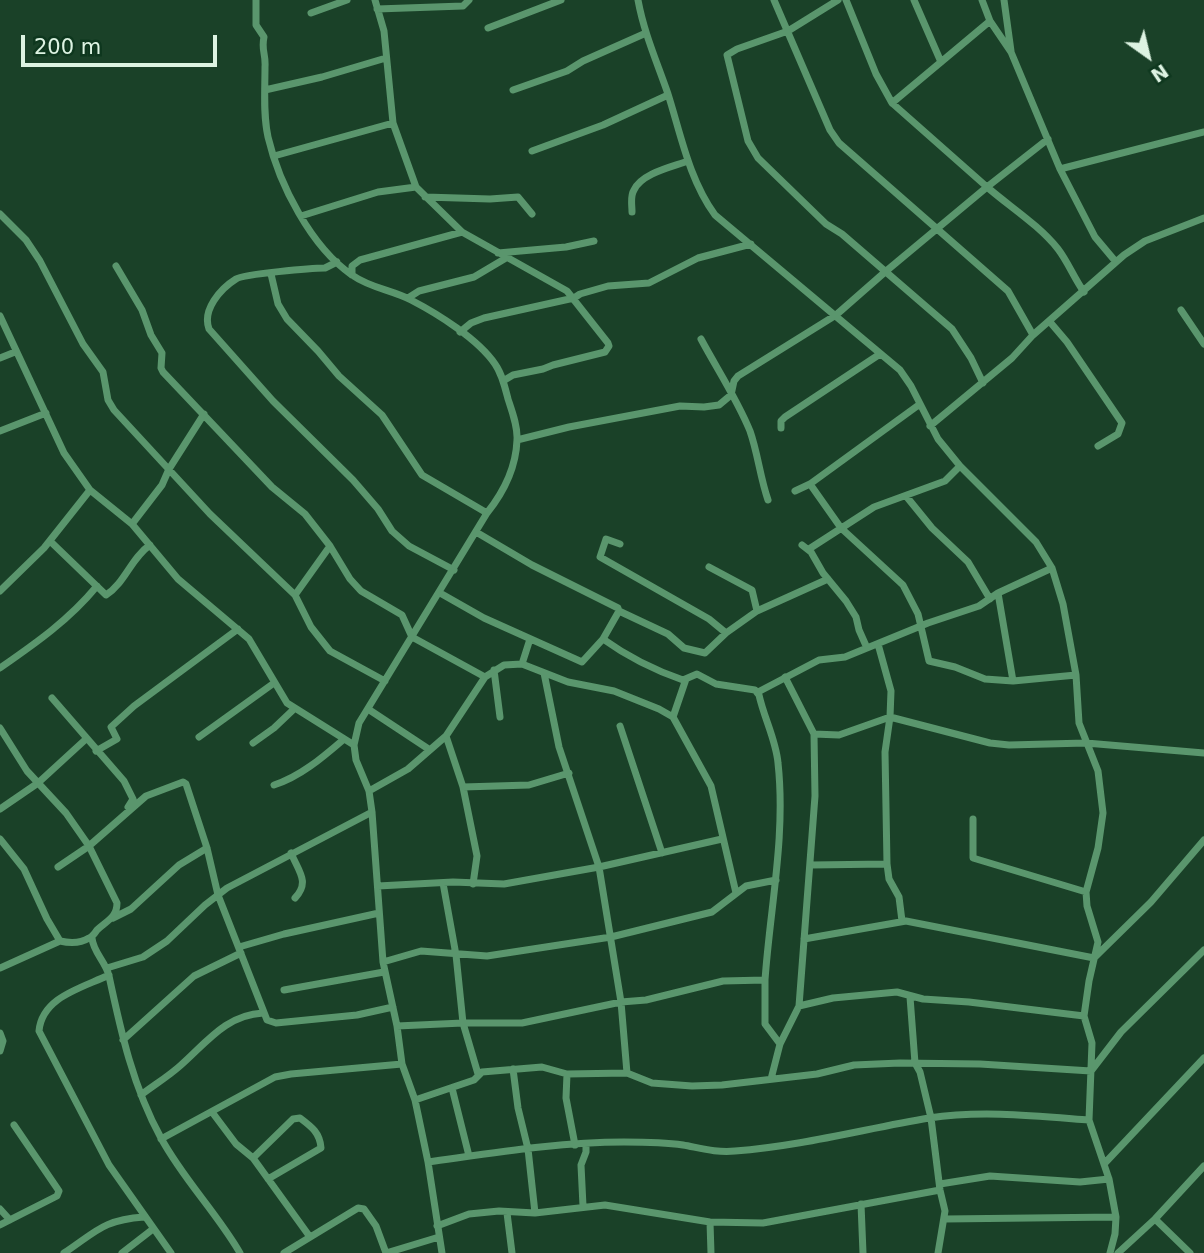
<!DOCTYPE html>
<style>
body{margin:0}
#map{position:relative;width:1204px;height:1253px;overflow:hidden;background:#1a4128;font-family:"DejaVu Sans",sans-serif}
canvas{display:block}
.north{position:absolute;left:1113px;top:21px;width:70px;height:70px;-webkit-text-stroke:5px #0e371e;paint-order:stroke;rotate:146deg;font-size:19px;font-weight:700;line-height:28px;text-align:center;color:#ddf3e2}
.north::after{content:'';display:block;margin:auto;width:24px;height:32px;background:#ddf3e2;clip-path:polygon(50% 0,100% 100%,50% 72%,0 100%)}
.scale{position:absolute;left:21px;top:35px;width:196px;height:32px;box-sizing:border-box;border:4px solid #ddf3e2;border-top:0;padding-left:9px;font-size:21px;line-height:24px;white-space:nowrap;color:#ddf3e2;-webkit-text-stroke:5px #0e371e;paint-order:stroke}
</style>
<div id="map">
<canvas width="1204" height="1253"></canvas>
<div class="north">N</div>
<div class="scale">200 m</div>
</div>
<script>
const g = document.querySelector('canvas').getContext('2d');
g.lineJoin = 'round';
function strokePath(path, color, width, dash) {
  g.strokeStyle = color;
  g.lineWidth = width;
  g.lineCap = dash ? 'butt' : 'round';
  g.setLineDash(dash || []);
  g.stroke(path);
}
const street = new Path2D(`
 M256,0V25L264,37C261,50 266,54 265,67C265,90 263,114 268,137C279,184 311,247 352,275C370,288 392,290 411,300C438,314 478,339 495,364C502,374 505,387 508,399C512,411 518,427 517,440C516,467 503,493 487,513L359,723L354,745L356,760L369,791L372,812L383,962L397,1026L402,1064L415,1100L428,1162L442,1253
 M375,0L384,31L393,123L416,187L462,232L567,291L608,343L609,346L605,352L553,365L543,369L513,375L503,381
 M638,0C644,33 657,62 668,94C681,135 689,179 715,215L900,370L911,386L938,439L960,466L1036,542L1052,568L1063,604L1076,675L1079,723L1098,771L1103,813L1098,848L1086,892L1087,906L1098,942L1089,981L1084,1016L1092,1043L1089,1120L1109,1179L1116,1217L1115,1234L1110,1253
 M774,0L830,130L839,143L1008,291L1033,335
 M838,0L788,31L737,49L727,55L748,141L758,158L826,224L842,234L952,329L971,358L983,383
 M846,0L876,74L892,103L990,21
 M914,0L941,62
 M982,0L990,21L1011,52L1060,169
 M1004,0L1011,51
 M377,9L463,6L469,0
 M311,13L347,0
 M488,28L561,0
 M265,90L322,77L386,58
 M513,90L567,71L583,61L646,33
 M892,103L987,187L1048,139
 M532,151L603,125L668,95
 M274,156L393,123
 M425,197L490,199L518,197L532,214
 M632,212C632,205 630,196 634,190C642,173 672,167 688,161
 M0,214L26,240L40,261L83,344L103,372L108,400L114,410L210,514L295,595L311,627L330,651L385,681
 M301,216L378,192L416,187
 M498,253L566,247L594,241
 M337,262L325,268C312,268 244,274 236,279C220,289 202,310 209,329L273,401L353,480L378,509L392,531L409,546L454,570
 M1116,262L1095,237L1060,169L1204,132
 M116,266L142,310L151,335L162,353L161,368L163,372L272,487L305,514L330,546L350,579L361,591L402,615L412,637L485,677
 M271,274L278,304L287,319L318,351L339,376L382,415L422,475L487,513
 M352,275V266L360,260L462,232
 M408,298L419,291L474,277L506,258
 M1181,310L1204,344
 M0,316L64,453L90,490L132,524L178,579L249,639L287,703L354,745
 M1050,322L1067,342L1122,423L1118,434L1098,446
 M460,332L471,323L484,318L574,298L580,294L608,286L649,283L698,258L751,244
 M701,339C717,369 737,399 750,431C758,454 760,477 768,500
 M0,358L15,352
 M930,426L1012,358L1033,335L1124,255L1145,241L1204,218
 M781,428V421L785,417L880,354
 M0,431L46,413
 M517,440L569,427L680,406L704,407L719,405L731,395L734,381L738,376L836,315L885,272L987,187C1010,207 1039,225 1058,249C1068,262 1074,278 1084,292
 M810,484L841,528L903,585L918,614L929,661L955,667L985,679L1013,681L1076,675
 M795,491L810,484L920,404
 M906,496L932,528L968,562L990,599
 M132,524L162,485L169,469L204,414
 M50,541L106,595C125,583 131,558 150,545
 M620,544L606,539L600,557L709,619L726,633
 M802,545L811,552L823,573L846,601L856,617L859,630L867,648
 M809,549L874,507L945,481L960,466
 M709,567L752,590L757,611
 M0,591L44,548L90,490
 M440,593L484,618L582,662L603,639L619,611L618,608L532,565L476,532
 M998,593L1013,681
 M295,595L330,546
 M619,611L668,634L684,648L705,653L726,633L757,611L828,579
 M878,644L891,691L890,717L885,752L887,864L889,879L899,897L902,921
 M522,664L530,639
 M0,668C36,643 69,620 97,586
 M494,670L500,717
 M544,673L559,747L599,867L621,1002L627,1073
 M758,692L819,660L845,657L928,623L979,606L998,593L1052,568
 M52,698L124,781L133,799L128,807
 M368,709L430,750
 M673,717L686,679
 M620,726L662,853
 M0,728L27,771L66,813L89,846L117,903C117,918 106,921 97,930C95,933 92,937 89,938C81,943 69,943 60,941L47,919L24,869L0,839
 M814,734L839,735L890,717L990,743L1009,745L1086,743L1204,753
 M446,736L463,787L477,856L473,884
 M199,737L274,683
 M253,743L274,728L294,709
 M96,751L117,739L111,727L134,706L238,629
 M274,785C300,777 323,757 344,739
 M463,787L529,785L569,773
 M369,791L408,769L446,736L485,677L504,665L522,664L568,682L614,691L659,709L673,717L711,786L736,893
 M0,809L38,783L86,739
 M973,819V858L1086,892
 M291,853C299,872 310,882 295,898
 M811,865L887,864
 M58,867L89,846L146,796L183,782L186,784L207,848L218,895L267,1020L276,1023L357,1015L393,1007
 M443,883L456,955L463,1023L478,1074
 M378,886L453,882L504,884L599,867L722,839
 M113,918L131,909L179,865L207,848
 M92,938C93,952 106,962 109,976C121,1032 133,1087 161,1138C183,1179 217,1213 240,1253
 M804,939L906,921L1094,958L1151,902L1204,840
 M239,947L284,934L379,913
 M383,962L421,951L487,956L611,937L712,912L746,886L776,880
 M0,968L60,941
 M107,968L143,957L167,941L205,905L227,888L372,812
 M109,975C82,988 42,997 39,1031L109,1165L171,1253
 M765,980V1024L780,1044
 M284,990L384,972
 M910,997L915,1063L920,1072L931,1118L940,1190L945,1211L938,1253
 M799,1006L833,998L897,992L923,999L969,1002L1084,1016
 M397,1026L463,1023H522L621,1002L646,1000L723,981L765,980C770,908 786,836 778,763C776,740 764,718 759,695L755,690L716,684L697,674L683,680C654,670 628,657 603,639
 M0,1033L3,1041L0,1051
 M123,1040L194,976L241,953
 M513,1069L518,1108L528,1149L535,1213
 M567,1074L566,1098L575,1145
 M771,1079L780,1044L799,1006L815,796L814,734L785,677
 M452,1088L469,1156
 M141,1095C154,1085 169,1076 181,1065C207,1042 226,1015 263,1013
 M415,1100L474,1080L482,1072L542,1067L567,1074L627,1073L652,1083L692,1086L722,1085L817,1074L854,1065L900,1063L980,1064L1091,1071L1121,1032L1204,950
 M212,1112L236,1144L253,1158L310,1237
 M161,1139L275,1077L291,1074L402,1064
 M253,1158L293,1119L300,1118C312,1127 320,1133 321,1148L268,1179
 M428,1162C493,1153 559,1142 624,1142C644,1142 663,1142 683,1145C700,1148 717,1153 735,1151C801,1146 864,1129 929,1118C981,1110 1037,1116 1089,1120
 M1104,1164L1204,1058
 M940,1184L990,1176L1080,1182L1109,1179
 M861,1204L863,1253
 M583,1206L581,1165L586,1152V1144
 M0,1209L10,1220
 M507,1213L512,1253
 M945,1219L1116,1217
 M1155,1219L1190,1253
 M710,1222L711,1253
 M0,1225L57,1196L59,1191L14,1125
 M437,1226L469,1214L499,1211L535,1213L605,1205L710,1222L763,1223L940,1190
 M64,1253C97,1231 103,1220 144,1217
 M122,1253L153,1229
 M284,1253L358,1208L364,1209L376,1226L386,1253
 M386,1253L439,1237
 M1118,1253L1155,1219L1204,1166`);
strokePath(street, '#5a966d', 7);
</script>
